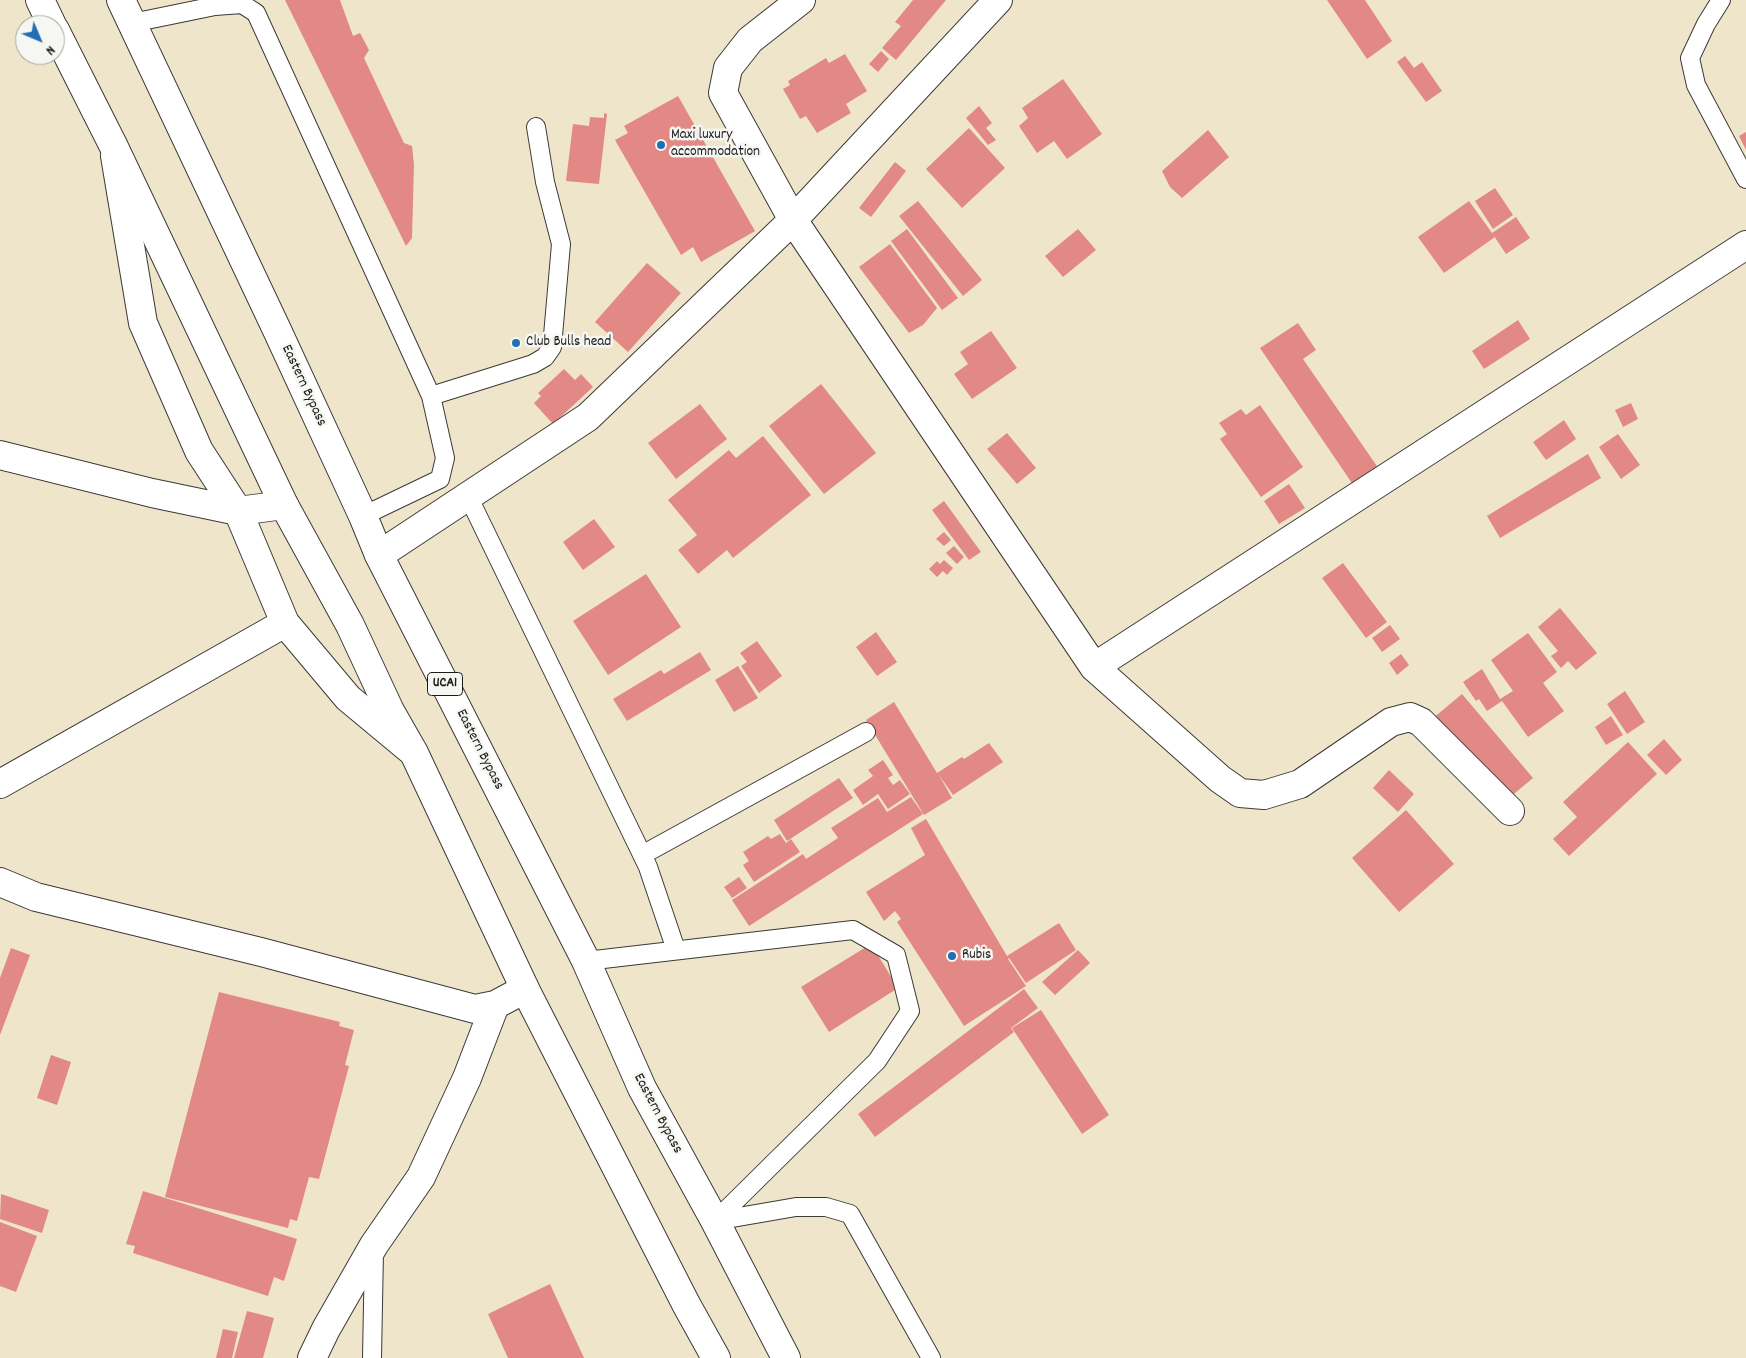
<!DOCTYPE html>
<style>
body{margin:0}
#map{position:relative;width:1746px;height:1358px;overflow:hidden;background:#efe5cb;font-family:Dekko,sans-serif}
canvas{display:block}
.north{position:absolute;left:15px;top:15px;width:50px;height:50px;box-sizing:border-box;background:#f6f6f2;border:1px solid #9f9f9c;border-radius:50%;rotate:135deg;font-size:14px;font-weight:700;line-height:20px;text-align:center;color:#1c1c1c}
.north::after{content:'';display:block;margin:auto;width:18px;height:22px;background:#1f6fb2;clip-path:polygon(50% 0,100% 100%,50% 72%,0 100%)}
</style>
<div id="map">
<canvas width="1746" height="1358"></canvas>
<div class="north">N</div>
</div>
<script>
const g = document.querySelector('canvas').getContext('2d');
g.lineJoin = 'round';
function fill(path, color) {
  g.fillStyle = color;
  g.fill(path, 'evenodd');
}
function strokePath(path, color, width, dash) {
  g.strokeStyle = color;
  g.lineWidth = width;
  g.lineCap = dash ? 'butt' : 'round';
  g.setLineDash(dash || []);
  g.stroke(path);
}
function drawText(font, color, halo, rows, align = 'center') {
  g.font = font + ' Dekko,sans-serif';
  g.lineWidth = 5;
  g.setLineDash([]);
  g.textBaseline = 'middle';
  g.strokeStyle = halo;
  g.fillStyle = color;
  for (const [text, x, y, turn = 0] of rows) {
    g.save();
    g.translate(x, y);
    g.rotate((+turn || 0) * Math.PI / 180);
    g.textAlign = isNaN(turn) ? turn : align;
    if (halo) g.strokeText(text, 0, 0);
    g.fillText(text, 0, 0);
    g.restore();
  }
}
const building = new Path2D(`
 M285,0H340L353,36L360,33L369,50L364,58L404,143L412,146L414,165L412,238L406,246Z
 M913,0H946L896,60L882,48L901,26L895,22Z
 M1327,0H1365L1392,41L1367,59Z
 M881,51L889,59L878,72L869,64Z
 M845,54L867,91L846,104L851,113L817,133L806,116L800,119L783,89L790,85L788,81L826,58L829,63Z
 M1405,56L1414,68L1422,62L1442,91L1426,102L1397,62Z
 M1063,79L1102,134L1067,159L1054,141L1037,153L1019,126L1028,118L1022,108Z
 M678,96L755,231L701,262L693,247L681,255L615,140L628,133L624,126Z
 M979,106L992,123L986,128L996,140L988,145L966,118Z
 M604,113L607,114L599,184L566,181L573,124L589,126L590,117L604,118Z
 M969,128L1005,168L962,208L926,169Z
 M1208,130L1229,157L1182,198L1170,187L1162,171Z
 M1746,132V150L1739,136Z
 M895,162L906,171L871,217L859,208Z
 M1495,188L1513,215L1493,229L1475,201Z
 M918,201L982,280L963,296L899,216Z
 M1469,201L1495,237L1444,273L1418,237Z
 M1516,217L1530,238L1506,254L1492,233Z
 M907,229L958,298L942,310L891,241Z
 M1078,229L1096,250L1063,277L1045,256Z
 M890,244L937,308L923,325L909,333L859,267Z
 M647,263L681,293L628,352L595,322Z
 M1518,320L1530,339L1484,369L1472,351Z
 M1298,323L1316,350L1303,359L1381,472L1356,489L1260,348Z
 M991,331L1017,368L972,399L954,374L968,364L960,352Z
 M564,369L575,380L581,374L593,387L553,424L534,403L541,396L538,393Z
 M821,384L876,453L824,494L769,426Z
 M1631,403L1638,419L1623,427L1615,410Z
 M700,404L727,439L676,479L648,443Z
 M1260,405L1303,467L1261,497L1220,439L1227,434L1219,423L1241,409L1246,415Z
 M1564,420L1576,439L1546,460L1533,442Z
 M1007,433L1036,468L1017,484L987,449Z
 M1618,434L1640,465L1621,479L1599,447Z
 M763,436L811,495L733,558L727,550L698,574L678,550L697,535L668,500L729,450L736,458Z
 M1588,454L1601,478L1500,538L1487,516Z
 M1289,484L1305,508L1279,524L1264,501Z
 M944,501L981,552L969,560L932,510Z
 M594,519L615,547L583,570L563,542Z
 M944,532L951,540L944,546L936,539Z
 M954,546L964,557L957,564L946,553Z
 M944,560L953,568L947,575L943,571L937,577L929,569L937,561L940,564Z
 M1343,563L1387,622L1366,638L1322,578Z
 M646,574L681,627L608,675L573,621Z
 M1560,608L1597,653L1576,670L1568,661L1561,668L1551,656L1558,651L1538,627Z
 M1390,625L1400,639L1382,652L1372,638Z
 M876,632L897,662L877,676L856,647Z
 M1528,633L1557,672L1543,683L1564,711L1528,737L1502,701L1487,711L1479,699L1476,701L1463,682L1482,669L1500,699L1513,691L1491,660Z
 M757,641L782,676L759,693L741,666L747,662L740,653Z
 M700,652L711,670L627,721L613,699L661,670L664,674Z
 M1401,654L1409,665L1397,675L1389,663Z
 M738,666L758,698L734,712L715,680Z
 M1625,691L1645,722L1627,734L1607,704Z
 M1462,694L1533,778L1503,803L1432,719Z
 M894,702L937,773L962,757L964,759L989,743L1003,762L953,795L939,775L952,798L924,815L866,720Z
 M1611,716L1623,735L1606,745L1595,727Z
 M1664,739L1682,760L1666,775L1647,755Z
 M1628,742L1657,774L1569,856L1553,839L1577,817L1563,802Z
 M883,760L893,775L888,778L893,785L900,780L910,794L888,809L878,794L863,805L853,790L873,776L868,770Z
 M1389,770L1414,794L1398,812L1373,788Z
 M839,778L853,798L787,841L774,820Z
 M911,797L923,814L749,926L732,900L803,854L806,859L838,838L831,828L878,798L887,812Z
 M1406,810L1454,864L1399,912L1352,858Z
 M926,819L1007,956L1059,923L1076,950L1026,983L1009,958L1008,959L1026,986L964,1026L897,922L901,919L895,911L884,921L866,892L925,855L911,828Z
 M780,834L786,843L791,839L800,852L754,882L743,865L749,861L743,852L768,836L771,839Z
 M739,877L747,888L732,898L724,887Z
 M871,944L898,988L829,1032L801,987Z
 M11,948L30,955L0,1035V978Z
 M1078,950L1090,963L1055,995L1042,982Z
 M1024,989L1038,1008L1011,1028L1014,1032L875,1137L858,1114Z
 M219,992L340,1022L339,1026L354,1030L345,1065L349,1066L319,1179L309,1177L297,1221L290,1219L288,1228L165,1197Z
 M1041,1010L1109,1115L1082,1134L1012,1028Z
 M51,1055L71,1062L57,1105L37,1098Z
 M143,1191L297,1239L284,1281L274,1277L268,1296L133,1253L135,1246L126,1244Z
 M1,1194L49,1210L42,1233L0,1219Z
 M0,1222L37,1236L16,1292L0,1286Z
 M550,1284L584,1358H508L488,1314Z
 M247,1311L274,1318L263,1358H234Z
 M223,1329L238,1332L232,1358H216Z`);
const service = new Path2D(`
 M1721,0L1706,24L1690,58L1696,85L1746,179
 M132,23L215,6L242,4L256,13L431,396L445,458L440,479L363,516
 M431,396L533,364L545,357L552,347L561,244L545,182L536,127
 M468,496L648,867L676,950
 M642,855L866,732
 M586,961L853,930L896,955L910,1011L877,1061L715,1221
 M715,1221L796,1207H826L850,1214L931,1358
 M372,1358L374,1251`);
const minor = new Path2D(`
 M801,0L750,40L728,68L723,93L793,220L1094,667L1220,779L1240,793L1264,795L1300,784L1391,722L1410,717L1421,722L1510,811
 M115,156L143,323L199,451L238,511L285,623L348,698L413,752
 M0,455L152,493L238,511L284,505
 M379,555L588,417L793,220L998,0
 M1094,667L1746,245
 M0,784L285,623
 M0,882L36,897L261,952L475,1009L495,1005L525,989
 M312,1358L326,1329L374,1245L421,1177L467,1078L495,1005`);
const primary = new Path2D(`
 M40,0L52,25
 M121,0L277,330L363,516L379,555L586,961L642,1088L715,1221L786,1358
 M55,30L113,145L284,505L350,625L390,711L414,753L525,989L686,1304L716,1358`);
const markers = [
 [661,145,5,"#1f6fb2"],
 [516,343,5,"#1f6fb2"],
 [952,956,5,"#1f6fb2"]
];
const shields = [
 [445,684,35]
];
const shieldNames = [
 ["UCA1",445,684]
];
const poiNames = [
 ["Maxi luxury",671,136],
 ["accommodation",671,153],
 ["Club Bulls head",526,343],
 ["Rubis",962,956]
];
const streetNames = [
 ["Eastern Bypass",303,386,65],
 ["Eastern Bypass",479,750,63],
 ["Eastern Bypass",657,1114,62]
];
fill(building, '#e28985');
strokePath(service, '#3c3a36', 20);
strokePath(minor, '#3c3a36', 30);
strokePath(primary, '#3c3a36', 30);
strokePath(service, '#fff', 18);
strokePath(minor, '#fff', 28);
strokePath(primary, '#fff', 28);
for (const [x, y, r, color] of markers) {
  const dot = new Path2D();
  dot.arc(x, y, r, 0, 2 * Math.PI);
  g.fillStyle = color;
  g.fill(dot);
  strokePath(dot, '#f6f6f2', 2);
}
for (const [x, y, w] of shields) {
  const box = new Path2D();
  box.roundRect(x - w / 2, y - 11.5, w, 23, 4);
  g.fillStyle = '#f6f6f2';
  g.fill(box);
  strokePath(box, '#1c1c1c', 1);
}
drawText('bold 14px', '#1c1c1c', null, shieldNames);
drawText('15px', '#1c1c1c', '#f6f6f2', poiNames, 'left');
drawText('15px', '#1c1c1c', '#f6f6f2', streetNames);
</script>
